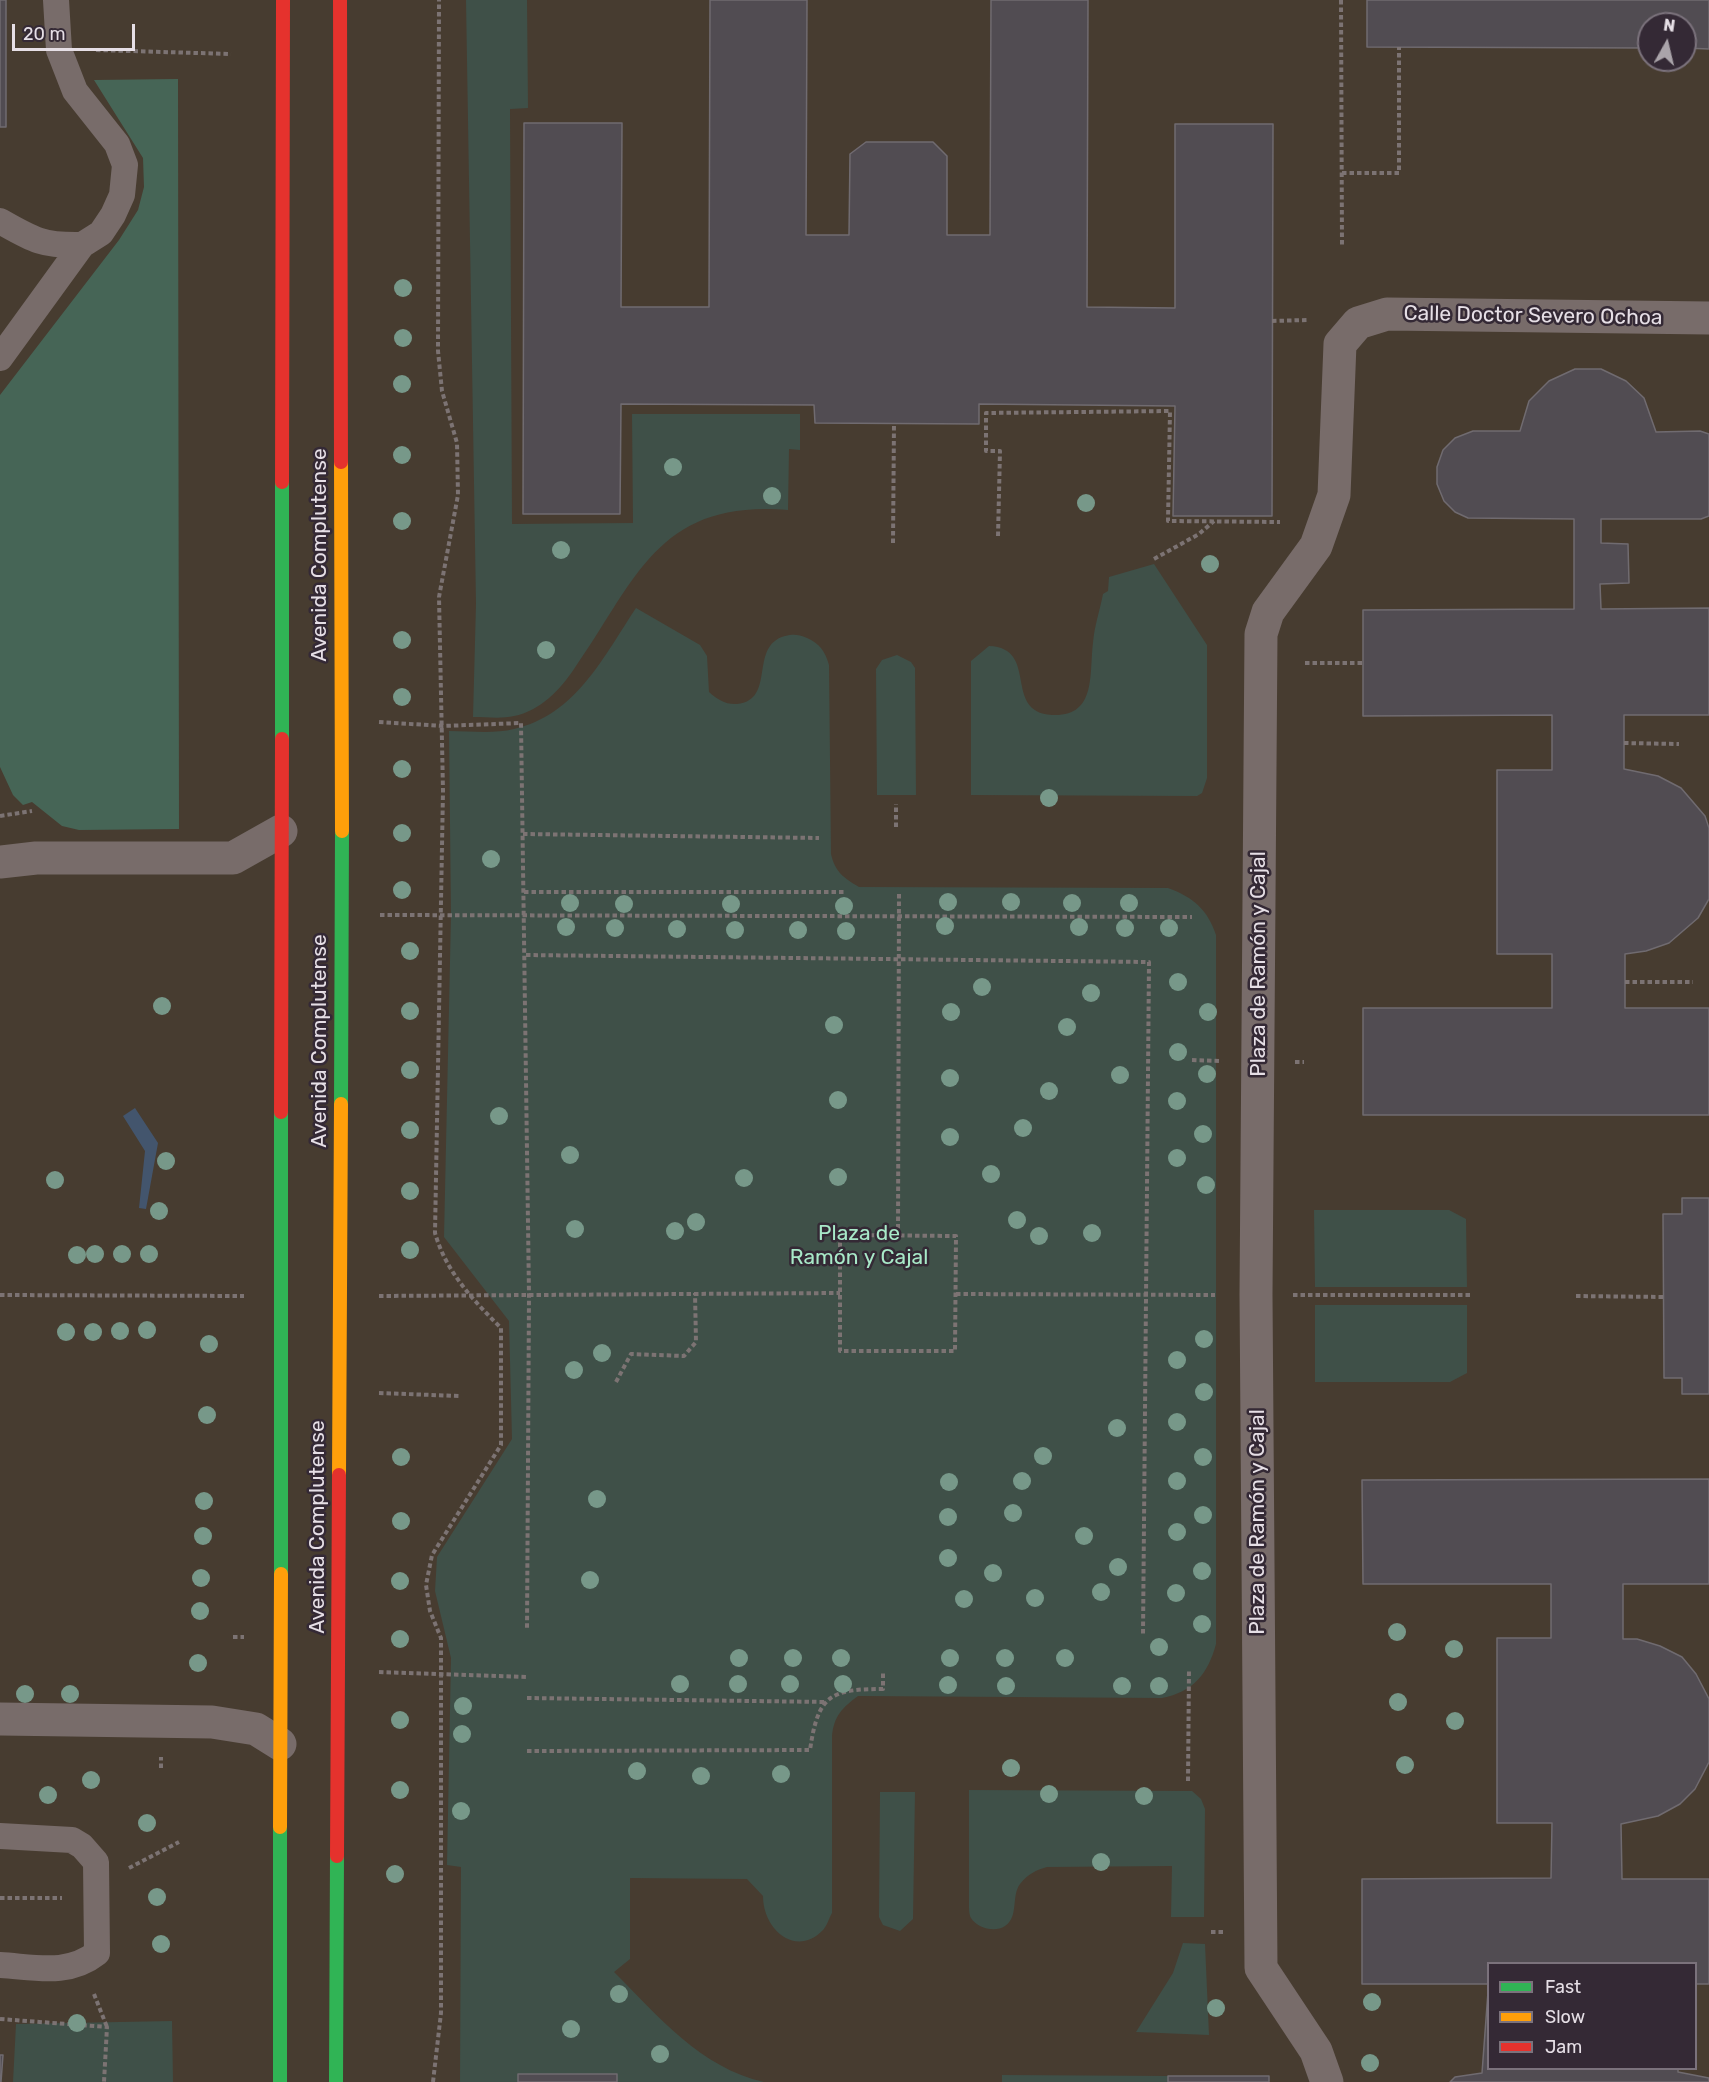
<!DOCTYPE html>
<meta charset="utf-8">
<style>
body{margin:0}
#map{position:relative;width:1709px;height:2082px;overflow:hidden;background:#3c363c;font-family:Rubik,sans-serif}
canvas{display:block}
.legend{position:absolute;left:1487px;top:1962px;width:210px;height:108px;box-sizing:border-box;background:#342935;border:2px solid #7b727c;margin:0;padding:8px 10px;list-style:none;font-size:18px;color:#e6dfe6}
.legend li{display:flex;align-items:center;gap:12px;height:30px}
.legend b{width:30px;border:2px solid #7b727c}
.north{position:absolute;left:1637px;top:12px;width:60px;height:60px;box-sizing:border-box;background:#342935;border:2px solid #7b727c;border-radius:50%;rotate:8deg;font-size:16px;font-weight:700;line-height:24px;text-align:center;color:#e6dfe6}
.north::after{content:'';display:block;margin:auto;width:21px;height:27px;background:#aaa4aa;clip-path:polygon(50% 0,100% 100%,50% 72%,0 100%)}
.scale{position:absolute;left:12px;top:24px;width:123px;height:27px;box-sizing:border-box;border:3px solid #e6dfe6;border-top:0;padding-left:8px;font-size:18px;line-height:21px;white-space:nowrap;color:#e6dfe6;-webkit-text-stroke:4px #342935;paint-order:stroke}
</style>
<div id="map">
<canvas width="1709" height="2082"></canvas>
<ul class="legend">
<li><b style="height:8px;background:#30b455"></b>Fast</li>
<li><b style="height:8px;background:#ff9f0a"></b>Slow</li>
<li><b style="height:8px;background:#e5322d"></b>Jam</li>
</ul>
<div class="north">N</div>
<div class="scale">20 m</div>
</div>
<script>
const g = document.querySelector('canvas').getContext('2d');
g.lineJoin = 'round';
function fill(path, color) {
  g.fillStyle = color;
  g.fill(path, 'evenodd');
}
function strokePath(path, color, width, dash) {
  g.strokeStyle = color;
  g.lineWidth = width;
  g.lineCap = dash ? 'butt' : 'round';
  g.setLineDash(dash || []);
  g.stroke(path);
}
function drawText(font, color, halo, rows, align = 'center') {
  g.font = font + ' Rubik,sans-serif';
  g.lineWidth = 5;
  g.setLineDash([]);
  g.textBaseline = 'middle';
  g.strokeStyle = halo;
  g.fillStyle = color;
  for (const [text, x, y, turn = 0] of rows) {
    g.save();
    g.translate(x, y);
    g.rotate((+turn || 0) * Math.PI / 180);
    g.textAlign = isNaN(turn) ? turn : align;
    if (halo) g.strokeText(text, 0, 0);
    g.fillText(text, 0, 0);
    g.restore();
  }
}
const education = new Path2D(`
 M0,0H1709V2082H0ZM1649,24H1685V60H1649ZM1488,1964H1696V2068H1488Z`);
const green = new Path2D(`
 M466,0H527L528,108L510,109L512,524L633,523L632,414H800V450L789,449L788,510C657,499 636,581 574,669C560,690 540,711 514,716C502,719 486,717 473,717L476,604Z
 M1154,564L1207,645V778L1202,793L1197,796L971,795V661L989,646C1040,648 1002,712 1052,715C1097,717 1089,674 1093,643C1094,627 1100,610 1103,594L1108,591L1109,577Z
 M636,608L700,645L707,656L709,692C717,699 726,705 737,704C777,700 748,646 785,636C793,634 798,634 807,638C820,644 825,651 829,665L831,854C835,872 844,878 859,887L1168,888C1193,897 1208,910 1216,935V1644C1208,1674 1193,1692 1162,1698L858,1696C842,1708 834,1716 832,1736V1913C829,1918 827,1926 823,1930C796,1958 763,1930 763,1896L747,1879L630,1878V1959L614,1972C658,2016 701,2068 764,2082H617V2074L518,2082H460L461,1867L447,1865L451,1658L435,1591L437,1557L512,1439L509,1321L444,1237L451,915L449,731C470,731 494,734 514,729C576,715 604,656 636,608Z
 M897,655L911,662L915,668L916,795H877L876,669L882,660Z
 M1314,1210H1449L1466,1219L1467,1287H1315Z
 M1315,1305H1467V1373L1450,1382H1315Z
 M969,1790L1192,1791L1201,1799L1205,1809L1204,1917H1171L1172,1866L1047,1867C1036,1870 1028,1874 1020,1884C1011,1896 1019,1917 1005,1926C995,1933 977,1928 971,1918C969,1915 969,1908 969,1904Z
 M880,1792H915L913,1919L900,1931L883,1925L879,1917Z
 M1183,1943L1205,1944L1209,2035L1136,2032L1173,1973Z
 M172,2021L173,2082H13L16,2024Z
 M1002,2075L1168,2076V2082H1002Z`);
const forest = new Path2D(`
 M178,79L179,829L79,830L62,826L32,802L23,805L13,795L0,767V395L119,240L138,210L144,187L143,158L94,80Z`);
const water = new Path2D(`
 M135,1108L158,1143L146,1209L139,1208L145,1151L123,1116Z`);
const building = new Path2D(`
 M0,0H6V127H0Z
 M710,0H807L806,235H849L850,154L866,142H933L947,156V235H990L991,0H1088L1087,307L1175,308V124H1273L1272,516H1173L1175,406L979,404V424L815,423L814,405L621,404L620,514H523L524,123H622L621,307H709Z
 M1367,0H1709V49L1685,48V24H1649V48L1367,47Z
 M1575,369H1601L1626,381L1644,398L1656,432L1700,431L1709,434V516L1701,519H1601V543L1628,544L1629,583L1600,584L1601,609L1709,608V715H1624V769L1658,776L1681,788L1705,816L1709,828V899L1698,918L1669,943L1646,951L1625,954V1008H1709V1115H1363V1008H1552V954H1497V770H1552V715L1363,716V610L1574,609V519L1468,518L1455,512L1444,501L1437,484V467L1443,450L1455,438L1473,431H1520L1529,401L1549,381Z
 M1682,1198H1709V1394H1682V1378H1664L1663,1214H1682Z
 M1709,1479V1584H1623V1639H1637L1660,1646L1682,1657L1696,1674L1709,1699V1762L1695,1789L1680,1804L1658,1816L1621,1824L1622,1879H1709V1984H1696V1964H1488V1984H1362V1879L1551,1878L1552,1823H1497V1638H1551V1584H1363L1362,1480Z
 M1488,1992V2068H1678V2072L1709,2078V2082H1450L1455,2077L1482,2073Z
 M0,2055H3L1,2082H0Z
 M518,2074H617V2082H518Z
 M1168,2076H1269V2082H1168Z`);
const path = new Path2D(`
 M1341,0L1342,246
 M96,50L231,54
 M1342,173H1399V47
 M1272,321L1307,320
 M998,536L1000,451H986V413L1170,411L1168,521L1280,522
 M893,543L894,423
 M1154,559L1199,534L1214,521
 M1305,663H1363
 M379,722L443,726L521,723L529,1295L527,1630
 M1624,743L1679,744
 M0,816L32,811
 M896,827V804
 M523,834L819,838
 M524,892H846
 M380,915L1192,917
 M526,955L1149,962L1143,1635
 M1625,982H1693
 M1192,1060L1222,1061
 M1295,1062H1304
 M840,1235L956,1236L955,1351H840Z
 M898,1236L899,894
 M956,1294L1215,1295
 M0,1295L244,1296
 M1293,1295H1472
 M379,1296L840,1293
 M1576,1296L1663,1297
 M616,1382L631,1354L684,1356L696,1342L695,1293
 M379,1393L459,1396
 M233,1637H244
 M379,1672L526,1677
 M527,1698L826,1702
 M527,1751L810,1750C818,1695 830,1689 883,1689V1671
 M161,1768V1757
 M1188,1781L1189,1669
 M129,1868L179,1842
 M0,1898H62
 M1211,1932H1223
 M94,1994L107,2027
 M0,2019L107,2027L104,2082
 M433,2082L441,2013V1638L430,1611L426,1585L432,1555L501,1445V1328C473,1300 446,1272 435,1233L443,791L439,597L458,495L457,443L442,391L438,351L439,0`);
const lane = new Path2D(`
 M0,221C33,240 43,246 82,245
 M0,358L82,245L101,233L113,215L122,195L125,165L117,144L75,91L59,50L56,0
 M0,1836L72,1840L82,1846L96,1862L97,1953C68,1976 35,1967 0,1965`);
const street = new Path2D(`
 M0,862L36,858H233L281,831
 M0,1719L212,1722L256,1729L280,1744
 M1327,2082L1316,2051L1261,1968L1256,1294L1261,634L1268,612L1316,546L1334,495L1340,344L1358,323L1387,314L1709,318`);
const fast = new Path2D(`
 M282,739V482
 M341,1104L342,831
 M281,1574V1112
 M280,2082V1827
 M336,2082L337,1856`);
const slow = new Path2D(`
 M341,462L342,831
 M339,1475L341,1104
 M280,1827L281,1574`);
const jam = new Path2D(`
 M340,0L341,462
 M282,482L283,0
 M281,1112L282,739
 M337,1856L339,1475`);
const trees = [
 [403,288],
 [403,338],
 [402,384],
 [402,455],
 [673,467],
 [772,496],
 [1086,503],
 [402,521],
 [561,550],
 [1210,564],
 [402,640],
 [546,650],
 [402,697],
 [402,769],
 [1049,798],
 [402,833],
 [491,859],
 [402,890],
 [948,902],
 [1011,902],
 [570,903],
 [1072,903],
 [1129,903],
 [624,904],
 [731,904],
 [844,906],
 [945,926],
 [566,927],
 [1079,927],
 [615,928],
 [1125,928],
 [1169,928],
 [677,929],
 [735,930],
 [798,930],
 [846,931],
 [410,951],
 [1178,982],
 [982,987],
 [1091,993],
 [162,1006],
 [410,1011],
 [951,1012],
 [1208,1012],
 [834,1025],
 [1067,1027],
 [1178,1052],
 [410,1070],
 [1207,1074],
 [1120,1075],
 [950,1078],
 [1049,1091],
 [838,1100],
 [1177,1101],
 [499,1116],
 [1023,1128],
 [410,1130],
 [1203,1134],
 [950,1137],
 [570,1155],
 [1177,1158],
 [166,1161],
 [991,1174],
 [838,1177],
 [744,1178],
 [55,1180],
 [1206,1185],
 [410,1191],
 [159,1211],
 [1017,1220],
 [696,1222],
 [575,1229],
 [675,1231],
 [1092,1233],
 [1039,1236],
 [410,1250],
 [95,1254],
 [122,1254],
 [149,1254],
 [77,1255],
 [147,1330],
 [120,1331],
 [66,1332],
 [93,1332],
 [1204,1339],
 [209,1344],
 [602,1353],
 [1177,1360],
 [574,1370],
 [1204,1392],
 [207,1415],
 [1177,1422],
 [1117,1428],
 [1043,1456],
 [401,1457],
 [1203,1457],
 [1022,1481],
 [1177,1481],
 [949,1482],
 [597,1499],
 [204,1501],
 [1013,1513],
 [1203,1515],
 [948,1517],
 [401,1521],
 [1177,1532],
 [203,1536],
 [1084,1536],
 [948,1558],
 [1118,1567],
 [1202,1571],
 [993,1573],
 [201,1578],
 [590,1580],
 [400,1581],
 [1101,1592],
 [1176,1593],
 [1035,1598],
 [964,1599],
 [200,1611],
 [1202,1624],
 [1397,1632],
 [400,1639],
 [1159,1647],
 [1454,1649],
 [739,1658],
 [793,1658],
 [841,1658],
 [950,1658],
 [1005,1658],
 [1065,1658],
 [198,1663],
 [680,1684],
 [738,1684],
 [790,1684],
 [843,1684],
 [948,1685],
 [1006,1686],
 [1122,1686],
 [1159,1686],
 [25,1694],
 [70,1694],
 [1398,1702],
 [463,1706],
 [400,1720],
 [1455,1721],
 [462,1734],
 [1405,1765],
 [1011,1768],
 [637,1771],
 [781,1774],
 [701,1776],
 [91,1780],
 [400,1790],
 [1049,1794],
 [48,1795],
 [1144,1796],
 [461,1811],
 [147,1823],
 [1101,1862],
 [395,1874],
 [157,1897],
 [161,1944],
 [619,1994],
 [1372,2002],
 [1216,2008],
 [77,2023],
 [571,2029],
 [660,2054],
 [1370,2063]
];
const streetNames = [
 ["Calle Doctor Severo Ochoa",1533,316,1],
 ["Avenida Complutense",320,555,-90],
 ["Plaza de Ramón y Cajal",1259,964,-90],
 ["Avenida Complutense",320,1041,-90],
 ["Plaza de Ramón y Cajal",1258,1522,-90],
 ["Avenida Complutense",318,1527,-90]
];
const parkNames = [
 ["Plaza de",859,1234],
 ["Ramón y Cajal",859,1258]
];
fill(education, '#473c30');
fill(green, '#3f5048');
fill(forest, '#466556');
fill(water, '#43556d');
fill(building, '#514c52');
strokePath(building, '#706b70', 1.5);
strokePath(path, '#7c7373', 4, [4.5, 3]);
strokePath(lane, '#786c6a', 26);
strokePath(street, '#786c6a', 33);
strokePath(fast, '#30b455', 14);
strokePath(slow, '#ff9f0a', 14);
strokePath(jam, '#e5322d', 14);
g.fillStyle = '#779889';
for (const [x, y] of trees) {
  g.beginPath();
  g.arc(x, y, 9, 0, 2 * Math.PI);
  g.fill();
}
drawText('21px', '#e6dfe6', '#342935', streetNames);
drawText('21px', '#a8e9c8', '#342935', parkNames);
</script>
